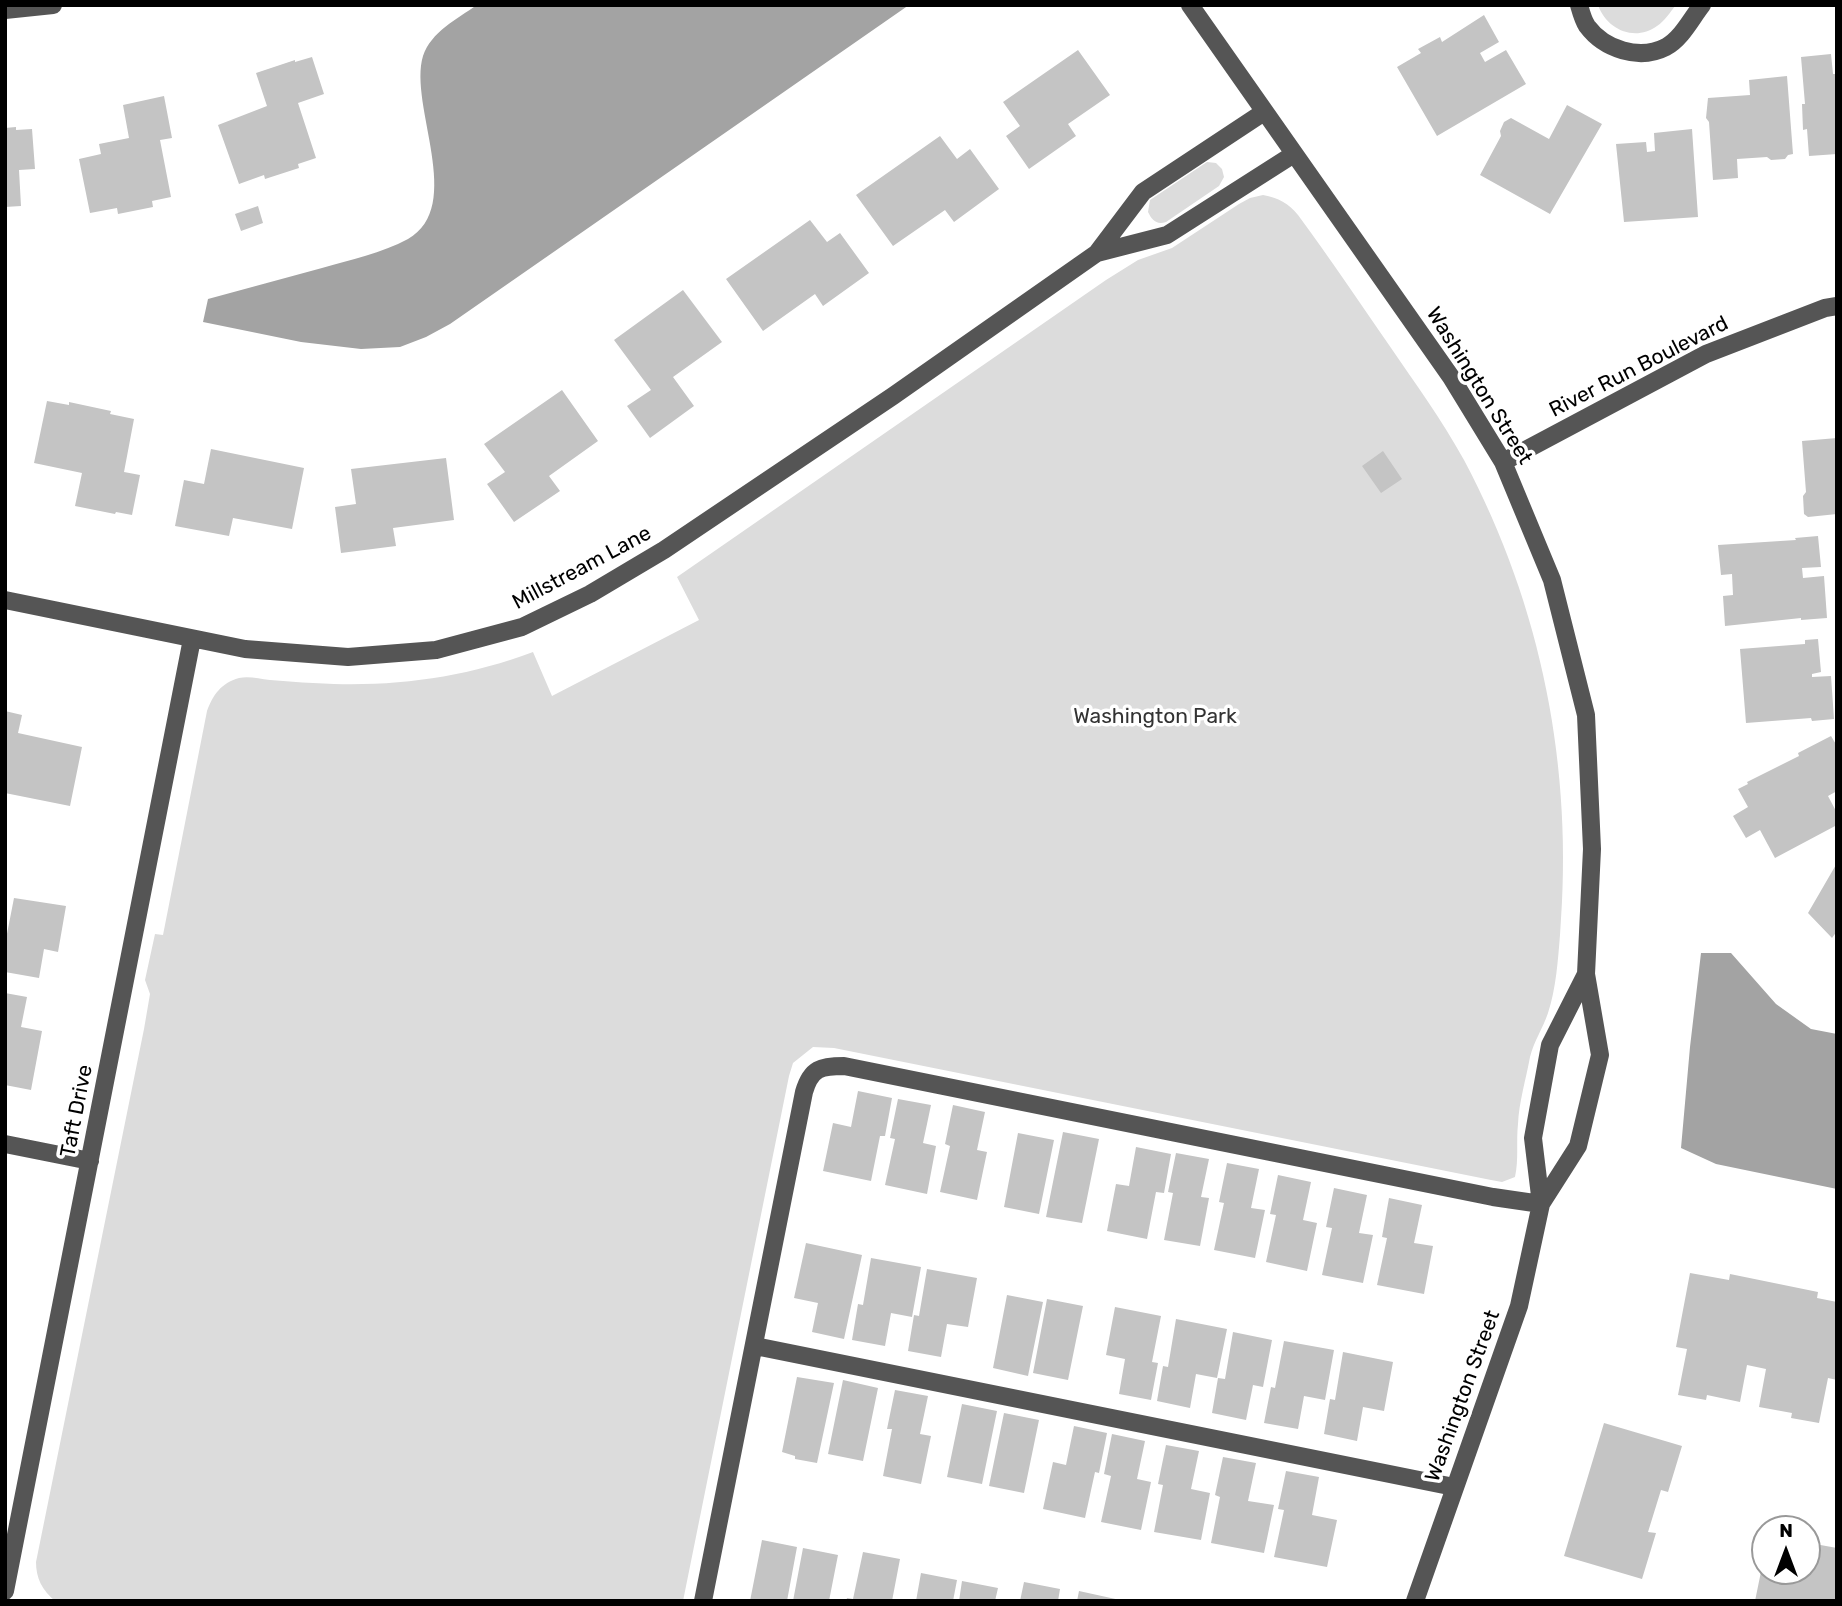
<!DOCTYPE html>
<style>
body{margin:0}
#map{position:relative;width:1842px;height:1606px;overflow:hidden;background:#fff;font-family:Rubik,sans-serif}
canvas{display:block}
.frame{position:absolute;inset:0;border:7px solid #000;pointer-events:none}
.north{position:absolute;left:1751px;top:1515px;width:70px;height:70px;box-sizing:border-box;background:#fff;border:2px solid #999;border-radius:50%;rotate:0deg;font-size:19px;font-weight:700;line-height:28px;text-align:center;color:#000}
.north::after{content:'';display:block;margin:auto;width:24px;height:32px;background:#000;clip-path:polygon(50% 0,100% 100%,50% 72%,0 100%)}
</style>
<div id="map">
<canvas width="1842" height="1606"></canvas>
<div class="frame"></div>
<div class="north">N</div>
</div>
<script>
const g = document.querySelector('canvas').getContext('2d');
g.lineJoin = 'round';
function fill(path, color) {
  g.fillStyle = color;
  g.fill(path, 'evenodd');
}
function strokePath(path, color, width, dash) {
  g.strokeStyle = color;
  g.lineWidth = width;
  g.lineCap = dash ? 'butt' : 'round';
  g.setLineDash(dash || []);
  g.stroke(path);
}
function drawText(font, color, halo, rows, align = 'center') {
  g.font = font + ' Rubik,sans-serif';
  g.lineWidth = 7;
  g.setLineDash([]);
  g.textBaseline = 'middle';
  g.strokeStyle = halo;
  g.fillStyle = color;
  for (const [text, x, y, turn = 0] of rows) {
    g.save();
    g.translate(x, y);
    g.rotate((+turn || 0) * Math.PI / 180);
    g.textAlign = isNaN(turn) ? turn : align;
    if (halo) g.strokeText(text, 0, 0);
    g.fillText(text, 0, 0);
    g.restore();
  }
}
const green = new Path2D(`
 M1598,5H1676C1670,12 1665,21 1657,26C1635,42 1607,30 1598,5Z
 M1207,162L1216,163L1222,169L1224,177L1219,186L1166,222C1156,225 1152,220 1148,212L1150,200Z
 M1263,195C1279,198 1288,203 1298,215C1330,258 1359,302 1389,345C1415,383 1442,420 1464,460C1542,607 1574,769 1560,935C1558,960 1556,989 1548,1013C1543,1028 1534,1041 1530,1057C1526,1079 1519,1102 1518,1124C1516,1142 1519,1159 1515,1177L1502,1182L1491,1180L834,1048L813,1047L793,1063L789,1076L683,1601H55C42,1590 36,1578 36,1562L144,1029L150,994L145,980L155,934L163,935L207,711C213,695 221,683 239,678C250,676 259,679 270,680C292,682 313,683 334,684C403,686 469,676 533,652L552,696L699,620L677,577L1106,280L1138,260L1172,248L1239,204L1250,198Z`);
const water = new Path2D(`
 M477,5H909L450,324L426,337L400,347L361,349L301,342L203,322L208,299C246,289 284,278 322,268C350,260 382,253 408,239C466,206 408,105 423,56C431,32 457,19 477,5Z
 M1701,953H1731L1776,1004L1811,1029L1837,1034V1189L1716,1164L1681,1148L1690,1047Z`);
const building = new Path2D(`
 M1484,15L1499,42L1480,53L1485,62L1506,50L1526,84L1437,136L1397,67L1421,53L1418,49L1440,37L1442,42Z
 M1078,50L1110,95L1068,124L1076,136L1029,169L1006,136L1020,126L1003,102Z
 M1831,54L1833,74H1837V154L1809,156L1807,129L1803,130L1802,104H1805L1801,57Z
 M312,57L324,94L298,103L316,158L298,164L299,168L265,179L264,175L239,184L218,125L267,106L256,73L295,60V62Z
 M1787,76L1793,154L1788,155L1785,159L1771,160L1767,157L1737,159L1738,178L1713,180L1709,122L1706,118L1708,98L1750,95L1749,80Z
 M164,96L172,138L160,140L171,197L152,201L153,207L118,214L117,208L90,213L79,159L101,154L99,144L129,138L123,105Z
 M1567,105L1602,124L1550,214L1480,175L1501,136L1500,131L1504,122L1511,118L1549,139Z
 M16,127V130L32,129L35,169L19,170L21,206L5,207V128Z
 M1692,129L1698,217L1624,222L1616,144L1646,142L1647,152L1655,151L1654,133Z
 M940,136L957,159L970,149L999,189L954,222L945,210L893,246L856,195Z
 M258,206L263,223L241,231L235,214Z
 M810,220L827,242L840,233L869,273L823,306L815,294L763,331L726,279Z
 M683,290L722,342L673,377L694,406L650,438L627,406L651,390L614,340Z
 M562,390L598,441L549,476L560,491L514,522L487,484L505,472L484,444Z
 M47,401L69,405V402L111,411L110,414L134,419L124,472L140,475L132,515L116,512L115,514L75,506L82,473L34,463Z
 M1837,438V514L1808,517L1804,514L1803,496L1806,492L1802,441Z
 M211,449L304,468L292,529L233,518L229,536L175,526L184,480L204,484Z
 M1383,451L1402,479L1381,493L1362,466Z
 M446,458L454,520L393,528L396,546L341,553L335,507L356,504L351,469Z
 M1818,536L1821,567L1802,568L1803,578L1824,576L1827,618L1801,620V618L1725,626L1723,596L1733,595L1732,574L1721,575L1718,545L1796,540L1795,538Z
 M1818,639L1821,672L1812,674V677L1831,676L1834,719L1812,721L1811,718L1746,723L1740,649L1805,644V640Z
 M5,711L22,715L18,733L82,747L70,806L5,793Z
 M1831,736L1837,746V791L1828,796L1837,813V825L1775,858L1760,830L1746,838L1733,816L1748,807L1738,789L1748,784L1747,782L1799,756L1798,753Z
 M1837,863V931L1832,938L1808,913Z
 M14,898L66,906L58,952L44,949L39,978L5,972V944Z
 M5,993L27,997L21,1027L42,1031L31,1090L5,1085Z
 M858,1091L892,1098L885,1136H880L871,1181L823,1171L833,1123L851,1127Z
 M898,1099L931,1105L923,1143L936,1146L927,1194L885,1185L895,1139L890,1138Z
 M953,1105L985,1112L977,1150L987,1152L977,1200L940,1192L950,1146L945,1144Z
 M1063,1132L1099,1139L1082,1223L1046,1217Z
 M1018,1133L1054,1140L1039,1214L1004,1207Z
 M1136,1147L1171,1154L1164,1193L1156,1192L1147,1239L1107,1231L1116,1184L1129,1186Z
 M1176,1153L1209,1159L1201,1197L1209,1198L1200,1246L1164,1240L1173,1193L1168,1192Z
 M1227,1163L1259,1169L1251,1208L1265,1210L1255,1258L1214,1250L1224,1203L1219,1202Z
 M1278,1175L1311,1182L1303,1220L1317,1223L1307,1271L1266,1262L1276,1215L1270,1214Z
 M1334,1188L1367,1195L1359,1233L1373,1235L1363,1283L1322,1275L1332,1228L1326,1227Z
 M1389,1198L1422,1205L1414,1243L1433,1246L1424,1294L1377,1285L1387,1238L1382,1237Z
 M806,1243L862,1255L844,1339L812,1332L818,1303L794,1298Z
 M871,1258L921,1267L912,1317L891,1313L885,1346L852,1340L858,1304L863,1305Z
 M927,1269L977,1278L968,1327L947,1324L941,1357L908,1351L914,1315L919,1316Z
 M1690,1273L1729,1280L1730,1274L1818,1292L1817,1298L1837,1302V1380L1828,1378L1819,1423L1791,1418L1792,1413L1759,1407L1766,1369L1747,1365L1740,1402L1707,1395L1706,1400L1678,1395L1687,1349L1676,1347Z
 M1007,1295L1043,1302L1028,1376L993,1368Z
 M1047,1299L1083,1306L1068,1380L1033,1373Z
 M1115,1307L1161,1316L1152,1362L1158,1363L1151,1400L1119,1394L1125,1359L1106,1355Z
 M1176,1319L1227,1329L1217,1378L1196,1374L1190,1408L1157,1401L1163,1366L1168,1367Z
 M1233,1332L1272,1340L1263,1387L1253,1385L1246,1420L1212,1413L1218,1378L1225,1379Z
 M1284,1341L1334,1350L1325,1400L1304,1396L1298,1429L1264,1423L1271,1387L1275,1388Z
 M1343,1352L1393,1362L1384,1411L1363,1407L1357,1441L1324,1434L1330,1399L1335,1400Z
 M797,1377L834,1383L817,1463L795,1459V1456L782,1452Z
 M843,1380L878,1388L863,1461L828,1454Z
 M895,1390L928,1396L920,1434L931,1436L921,1484L883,1476L892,1429H887Z
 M962,1404L997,1411L982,1484L947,1477Z
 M1004,1413L1039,1420L1024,1493L989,1486Z
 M1604,1423L1682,1446L1668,1492L1661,1490L1648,1532L1656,1533L1642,1579L1564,1556Z
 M1074,1426L1107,1433L1099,1473L1095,1472L1085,1518L1043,1509L1053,1462L1066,1465Z
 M1112,1434L1145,1441L1137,1479L1151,1482L1141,1530L1101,1522L1111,1476L1104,1474Z
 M1166,1445L1199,1451L1191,1489L1210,1493L1201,1540L1154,1532L1163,1485L1158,1484Z
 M1223,1457L1256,1463L1248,1501L1274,1505L1264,1553L1211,1543L1220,1497L1215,1495Z
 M1286,1471L1319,1477L1312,1515L1337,1520L1327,1567L1274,1557L1284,1510L1278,1509Z
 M1807,1539L1816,1541L1815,1544L1837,1548V1601H1755L1764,1557L1765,1571H1807Z
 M762,1540L797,1547L787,1601H750Z
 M803,1548L838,1555L829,1601H793Z
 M863,1552L900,1559L892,1601H846L847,1598L853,1599Z
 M921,1573L957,1580L953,1601H916Z
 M962,1581L998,1588L995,1601H959Z
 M1024,1582L1060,1589L1058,1601H1020Z
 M1079,1591L1120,1600V1601H1077Z`);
const minor = new Path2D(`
 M1190,5L1451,377L1503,462L1552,580L1586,715L1592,849L1586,974L1600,1055L1578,1146L1541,1204
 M1579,5C1581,12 1583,20 1587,26C1604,49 1639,61 1666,47C1682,38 1691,19 1702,5
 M5,10L53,5
 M1097,253L1167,235L1294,154
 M1503,462L1706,354L1825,308L1837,306
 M5,600L245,649L348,657L436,650L522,627L590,594L664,550L893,396L1097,253L1143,192L1264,112
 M5,1144L90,1161
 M755,1346L1454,1487
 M5,1591L192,639
 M703,1601L804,1092C811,1068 821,1066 844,1066L1493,1197L1541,1204
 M1415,1601L1519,1306L1541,1204L1533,1138L1550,1045L1586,974`);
const streetNames = [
 ["River Run Boulevard",1639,367,-27],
 ["Washington Street",1479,386,58],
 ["Millstream Lane",582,568,-28],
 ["Taft Drive",77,1111,-79],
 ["Washington Street",1463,1396,-70]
];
const parkNames = [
 ["Washington Park",1155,717]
];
fill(green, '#dcdcdc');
fill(water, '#a3a3a3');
fill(building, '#c4c4c4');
strokePath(minor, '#555', 18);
drawText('21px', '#000', '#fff', streetNames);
drawText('21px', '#333', '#fff', parkNames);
</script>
